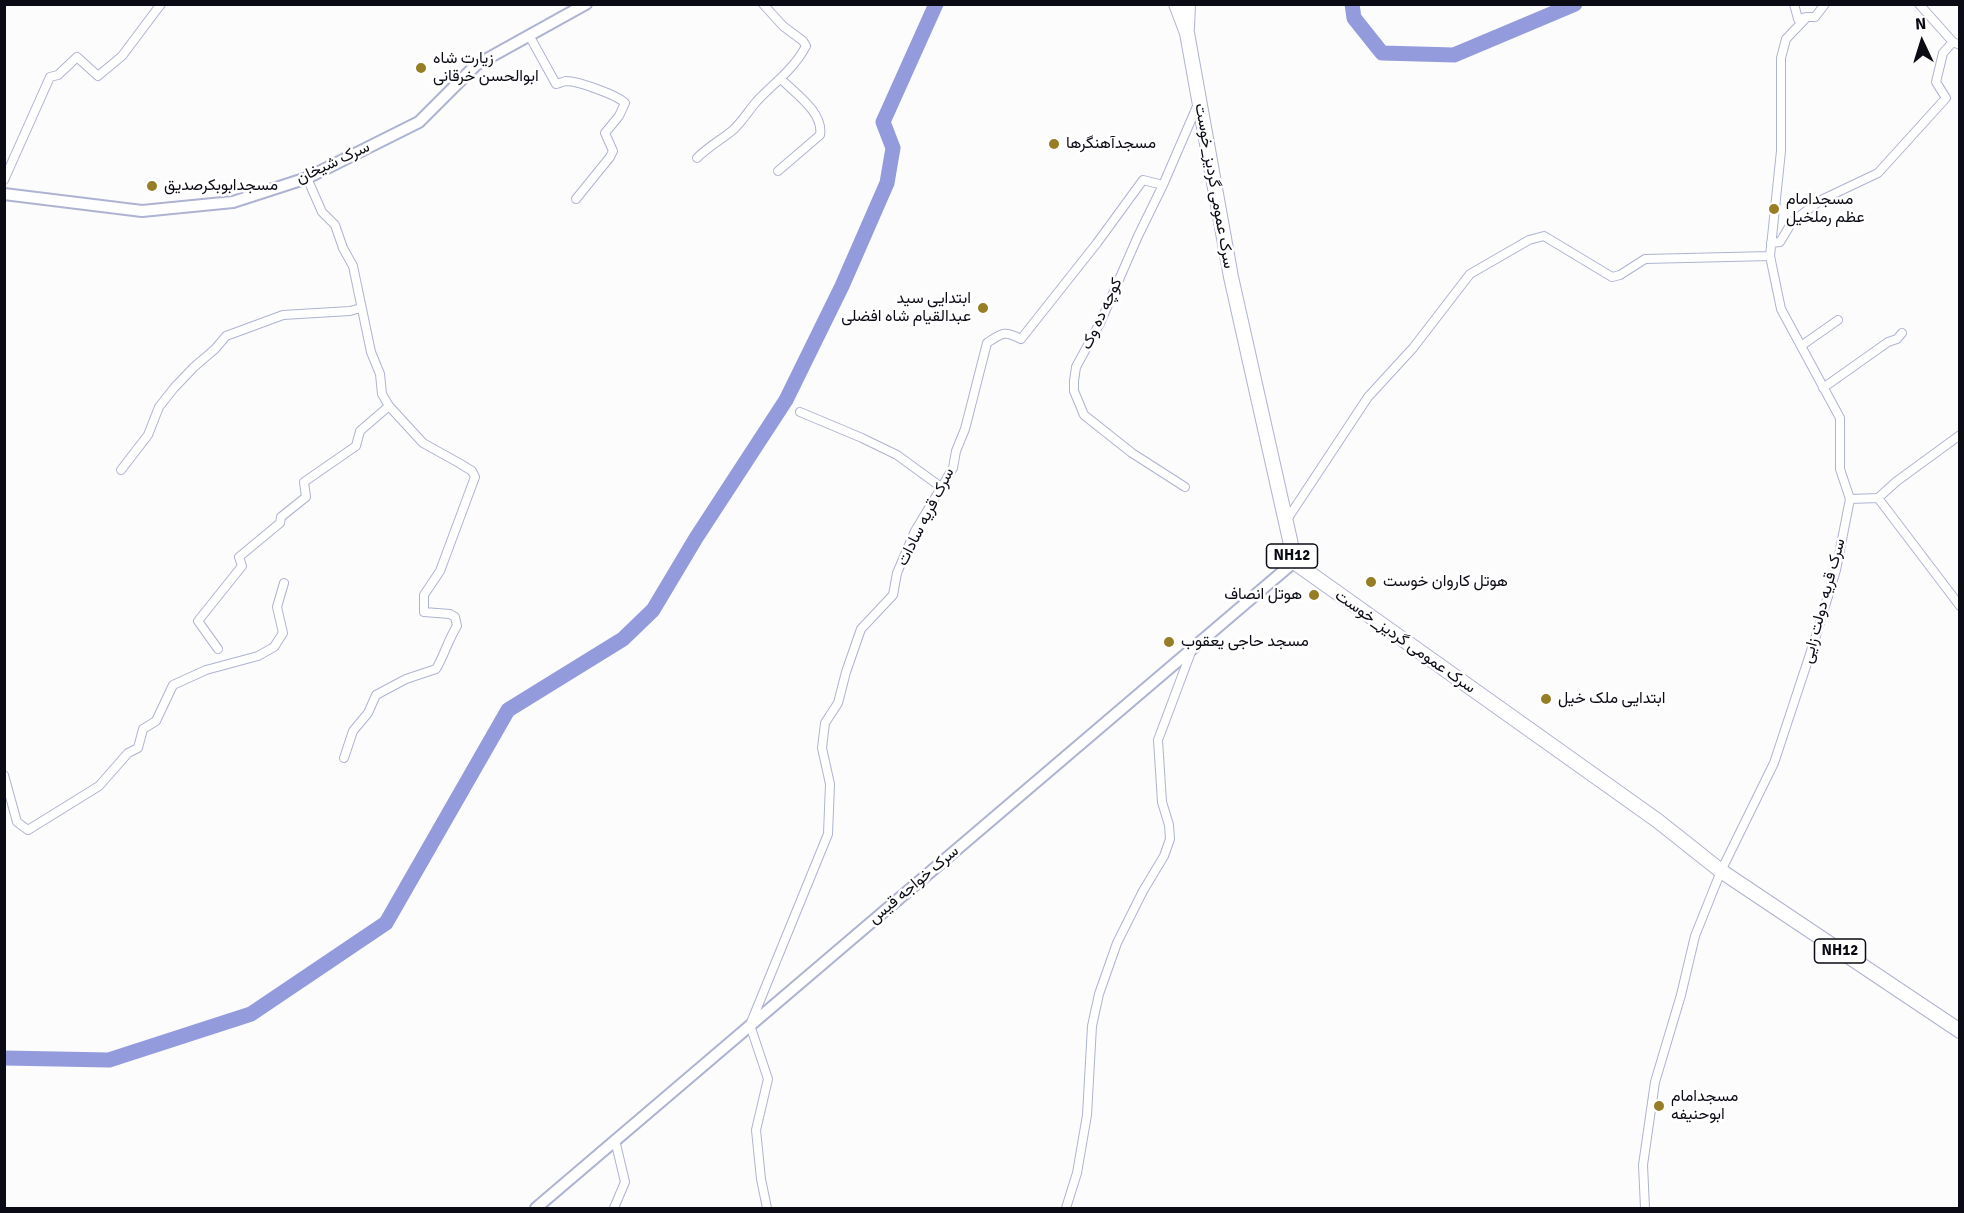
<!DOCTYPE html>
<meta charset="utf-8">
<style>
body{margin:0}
#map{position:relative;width:1964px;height:1213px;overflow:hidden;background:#fcfcfc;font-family:Signika,sans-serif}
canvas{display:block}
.frame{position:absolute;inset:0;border:6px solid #0a0b15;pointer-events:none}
.north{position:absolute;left:1892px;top:12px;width:60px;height:60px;-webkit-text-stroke:4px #fff;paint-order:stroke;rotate:356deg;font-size:16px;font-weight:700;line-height:24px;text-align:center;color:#0a0b15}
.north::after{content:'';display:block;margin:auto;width:21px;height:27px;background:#0a0b15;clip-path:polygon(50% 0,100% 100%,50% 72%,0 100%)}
</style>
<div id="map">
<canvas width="1964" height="1213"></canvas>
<div class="frame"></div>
<div class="north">N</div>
</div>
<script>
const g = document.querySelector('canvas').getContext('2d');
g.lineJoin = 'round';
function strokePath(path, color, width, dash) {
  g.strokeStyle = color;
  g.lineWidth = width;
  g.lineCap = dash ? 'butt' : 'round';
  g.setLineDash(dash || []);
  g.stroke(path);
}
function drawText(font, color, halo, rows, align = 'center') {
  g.font = font + ' Signika,Vazirmatn,sans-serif';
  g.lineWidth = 5;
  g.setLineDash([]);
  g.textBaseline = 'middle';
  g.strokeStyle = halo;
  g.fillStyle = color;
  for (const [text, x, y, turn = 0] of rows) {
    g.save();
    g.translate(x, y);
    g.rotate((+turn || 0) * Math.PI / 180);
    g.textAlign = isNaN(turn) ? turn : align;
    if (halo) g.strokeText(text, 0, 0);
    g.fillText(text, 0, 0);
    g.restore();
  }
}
const river = new Path2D(`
 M1352,4L1354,18L1382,53L1454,55L1575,4
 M4,1058L109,1060L251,1014L386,923L508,710L623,639L653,610L696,538L786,400L842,286L887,183L893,148L883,122L936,4`);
const street = new Path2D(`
 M1794,4L1798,19L1807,17
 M1919,4L1953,42L1960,45
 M530,37L556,84C560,83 562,82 566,81C578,81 617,95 625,103L619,116L605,133L613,151L610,157L576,199
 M697,158C709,146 721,140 733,130C742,122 749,110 757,101C774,83 794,69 806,46L803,41L783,26L763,4
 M778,171L820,135C824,113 796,94 781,79
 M307,178L322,212L335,225L343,248L353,266L371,352L380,374L382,394L389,406L423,443L459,463L472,471L475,477L440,571L424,595V612L450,614L455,617L457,626C448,640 444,656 436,669L406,679L376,695L368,713L353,731L344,758
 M4,180L50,77L58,75L77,57L98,76L122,56L161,4
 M1771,243L1780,242L1792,222L1805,212L1821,200L1878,173L1946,98L1936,82L1943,53L1953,42
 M1801,346L1838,320
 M1823,388L1888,342L1897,339L1902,333
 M800,412L862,438L897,455L941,487
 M121,470L148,435L159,407L174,388L194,367L215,349L226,336L283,315L350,311L361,308
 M1185,487L1132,453L1084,415L1074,391V381L1076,367L1101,321L1138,236L1163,185L1198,104
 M1878,498L1960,606
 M1850,499L1878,498L1897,481L1960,435
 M1286,521L1368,397L1413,348L1470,274L1529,240L1544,236L1612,277L1620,275L1645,259L1770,256
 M218,649L198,621L242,566L239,557L280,523L281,517L306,497L304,482L356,446L360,431L389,406
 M4,775L17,822L28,830L99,786L128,753L138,748L143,729L156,721L173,685L206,670L258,656L274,647L283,633L277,607L284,583
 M614,1208L625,1182L615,1140
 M767,1208L761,1179L756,1130L768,1079L750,1025L828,834L830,784L822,748L825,723L838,703L846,672L861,629L893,595L897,573L915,531L953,468L956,451L965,429L987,343C1002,333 1004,330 1021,339L1097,243L1143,180L1163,185
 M1066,1208L1077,1173L1087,1115L1092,1026L1099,994L1117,943L1143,891L1164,856L1170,839L1169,825L1162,802L1158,740L1191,652
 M1645,1208L1643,1165L1655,1082L1681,995L1695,936L1721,871L1774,763L1814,642L1836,570L1850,499L1840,469V418L1781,309L1770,256L1781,151V58L1786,39L1807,17H1815L1825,4`);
const secondary = new Path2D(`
 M4,194L142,211L233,202L307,178L419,122L476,65L586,4
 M536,1208L1294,562`);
const highway = new Path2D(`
 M1176,4L1187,33L1231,277L1290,540L1294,562L1658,821L1721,871L1960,1031
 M1187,28L1188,4`);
const markers = [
 [421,68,6,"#977d25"],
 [1054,144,6,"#977d25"],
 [152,186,6,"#977d25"],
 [1774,209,6,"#977d25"],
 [983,308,6,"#977d25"],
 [1371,582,6,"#977d25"],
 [1314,595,6,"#977d25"],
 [1169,642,6,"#977d25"],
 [1546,699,6,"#977d25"],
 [1659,1106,6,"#977d25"]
];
const shields = [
 [1292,556,51],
 [1840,951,51]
];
const shieldNames = [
 ["NH12",1292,556],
 ["NH12",1840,951]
];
const poiNames = [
 ["زیارت شاه",433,59],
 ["ابوالحسن خرقانی",433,77],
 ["مسجدآهنگرها",1066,144],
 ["مسجدابوبکرصدیق",164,186],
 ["مسجدامام",1786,200],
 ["عظم رملخیل",1786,218],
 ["ابتدایی سید",971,299,"right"],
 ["عبدالقیام شاه افضلی",971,317,"right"],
 ["هوتل کاروان خوست",1383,582],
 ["هوتل انصاف",1302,595,"right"],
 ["مسجد حاجی یعقوب",1181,642],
 ["ابتدایی ملک خیل",1558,699],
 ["مسجدامام",1671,1097],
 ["ابوحنیفه",1671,1115]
];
const streetNames = [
 ["سرک شیخان",333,163,-25],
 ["سرک عمومی گردیز_خوست",1214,186,80],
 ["کوچه ده وک",1102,314,-65],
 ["سرک قریه سادات",926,517,-63],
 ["سرک قریه دولت زایی",1824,601,-75],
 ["سرک عمومی گردیز_خوست",1405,642,35],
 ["سرک خواجه قیس",914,885,-40]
];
strokePath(river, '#939bdc', 15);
strokePath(street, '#aeb3d2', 10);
strokePath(secondary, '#aeb3d2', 14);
strokePath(highway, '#aeb3d2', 16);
strokePath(street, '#fff', 8);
strokePath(secondary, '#fff', 10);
strokePath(highway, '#fff', 14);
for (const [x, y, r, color] of markers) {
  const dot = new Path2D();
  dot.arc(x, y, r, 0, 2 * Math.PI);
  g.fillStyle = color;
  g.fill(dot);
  strokePath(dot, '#fff', 2);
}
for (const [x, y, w] of shields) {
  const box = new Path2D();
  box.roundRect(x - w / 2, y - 12, w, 24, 4.5);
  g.fillStyle = '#fff';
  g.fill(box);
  strokePath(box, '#0a0b15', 1.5);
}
drawText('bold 15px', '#0a0b15', null, shieldNames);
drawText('16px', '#0a0b15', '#fff', poiNames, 'left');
drawText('16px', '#0a0b15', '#fff', streetNames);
</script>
